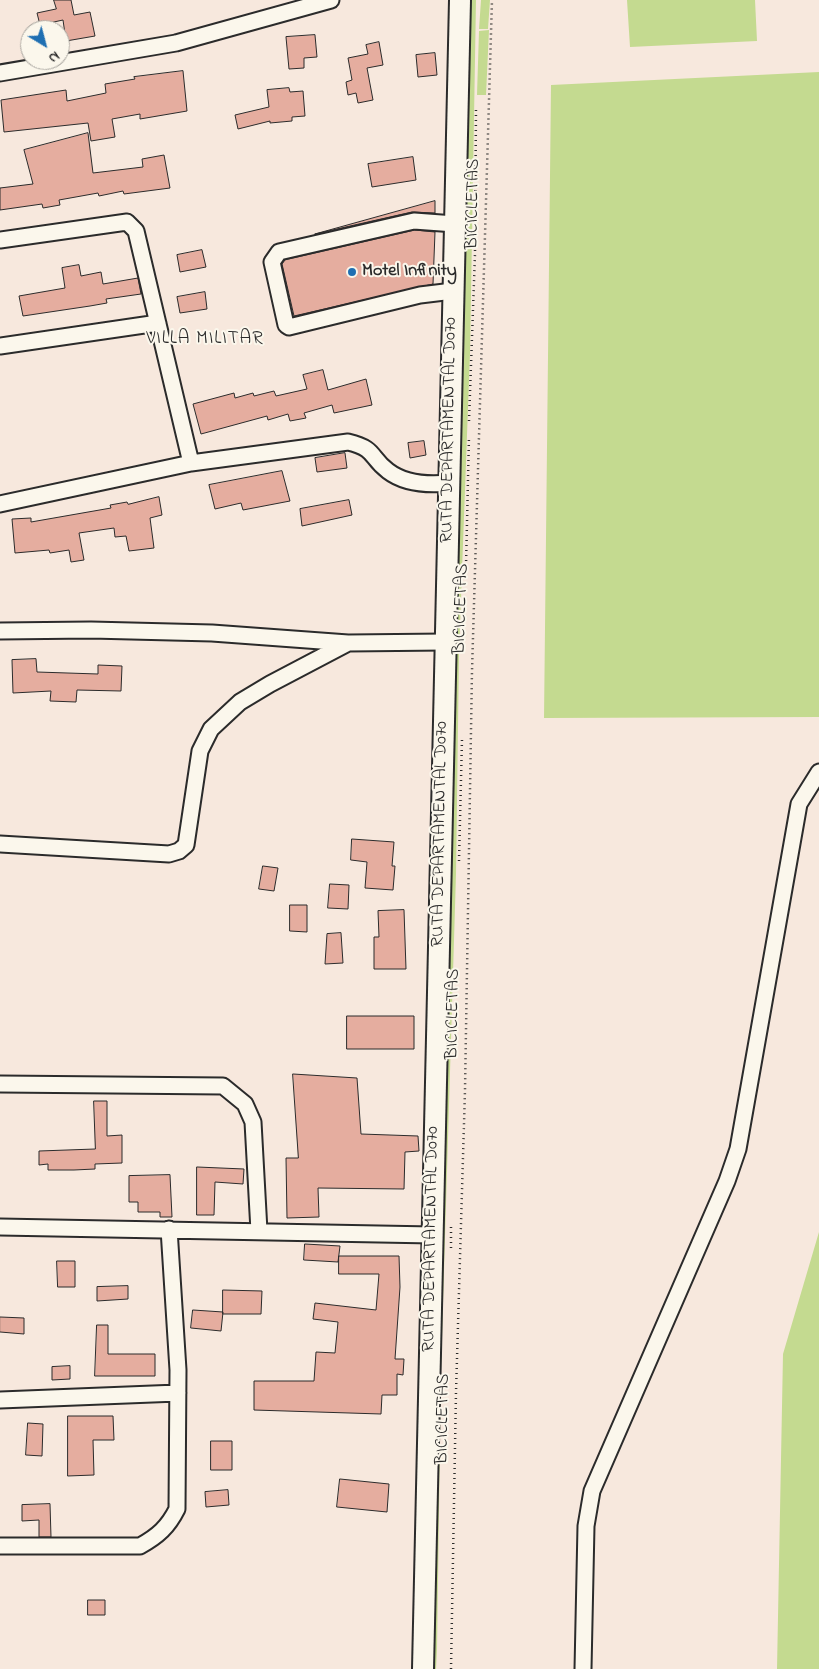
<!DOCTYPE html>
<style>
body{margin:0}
#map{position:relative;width:819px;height:1669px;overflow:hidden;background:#f7e8dd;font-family:"Indie Flower",sans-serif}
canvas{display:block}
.north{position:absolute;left:20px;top:20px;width:50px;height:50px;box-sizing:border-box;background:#fbf7ec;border:1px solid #a8a59f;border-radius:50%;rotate:143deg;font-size:14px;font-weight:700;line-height:20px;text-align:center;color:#2b2b2b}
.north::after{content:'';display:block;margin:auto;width:18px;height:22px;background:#1f6fb2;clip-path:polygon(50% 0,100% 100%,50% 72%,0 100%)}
</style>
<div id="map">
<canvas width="819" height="1669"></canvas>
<div class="north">N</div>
</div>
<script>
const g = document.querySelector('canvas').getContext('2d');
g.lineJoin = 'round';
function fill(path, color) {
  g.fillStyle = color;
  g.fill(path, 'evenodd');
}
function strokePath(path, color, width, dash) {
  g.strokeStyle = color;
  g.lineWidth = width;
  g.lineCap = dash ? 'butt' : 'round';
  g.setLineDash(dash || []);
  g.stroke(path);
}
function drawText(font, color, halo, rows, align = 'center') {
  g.font = font + ' "Indie Flower",sans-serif';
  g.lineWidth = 4;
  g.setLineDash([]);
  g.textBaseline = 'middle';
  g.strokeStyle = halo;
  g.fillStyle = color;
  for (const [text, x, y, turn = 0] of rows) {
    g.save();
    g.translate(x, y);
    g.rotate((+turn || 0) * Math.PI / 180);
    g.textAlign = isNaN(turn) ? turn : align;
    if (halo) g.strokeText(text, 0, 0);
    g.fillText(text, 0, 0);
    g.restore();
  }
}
const green = new Path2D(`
 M468,0H476L470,353L459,653L456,874L441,1369L437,1650L436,1669H429L452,818L458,422L466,230Z
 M481,0H490L488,29H479Z
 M627,0H755L757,41L630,47Z
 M489,30L486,95H477L479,31Z
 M819,72V717L544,718L551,85Z
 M819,1232V1669H777L783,1354Z`);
const building = new Path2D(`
 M54,0H71L74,15L90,12L95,36L66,41L63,20L40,25L37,13L56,9Z
 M315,35L317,57L304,58V68L289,69L286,37Z
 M379,42L383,65L367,68L373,100L358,103L356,93L348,95L346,82L352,80L348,58L368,54L366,45Z
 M435,53L437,75L418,77L416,55Z
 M183,71L187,111L140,119V114L112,119L115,137L91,141L88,123L4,132L1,100L66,90L67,101L106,93L105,84L135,79L134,77Z
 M289,88L290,92L303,91L305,116L292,117V121L270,123V121L238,129L235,115L269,107L267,90Z
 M88,133L93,173L143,167L142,159L164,155L170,188L124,194L123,191L99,196L98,193L59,200L60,205L43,208L42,204L0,210V188L33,184L24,150Z
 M413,157L416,180L372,187L368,164Z
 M435,201V213L412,212L315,234Z
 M415,230L435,232L433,284L294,316L282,264L285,260Z
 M202,250L206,267L180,272L177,255Z
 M79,265L81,276L101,272L103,284L138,278L141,294L106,299L107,303L90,306L23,316L19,296L65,288L62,268Z
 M205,292L207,309L180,313L177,297Z
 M323,370L328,390L366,379L372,405L334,413L332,405L304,413L306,418L290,421L288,414L268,420L267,416L201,434L193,404L234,393L235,398L253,393L254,396L274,391L276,396L307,389L303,375Z
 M424,441L426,455L410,458L408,443Z
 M345,453L347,468L317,472L315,458Z
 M282,471L290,501L243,510L241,503L215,509L209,485Z
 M159,497L162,515L150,518L154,548L129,551L126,536L115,537L114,528L79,533L84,560L71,562L69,550L50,553L49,550L15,553L12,519L31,518V522L111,508L110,505L127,502L128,504Z
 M349,500L352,515L302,526L300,509Z
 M36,659L37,672L98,674V665L122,666L121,691L77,690L76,702L50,701L51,691L13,693L12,660Z
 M352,839L394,842L392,866H395L393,890L365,888L367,862L351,860Z
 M263,866L278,868L274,891L259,889Z
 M330,884L349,885L348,909L328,908Z
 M290,905H307V932L290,931Z
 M404,910L406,969H374V937H379L378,911Z
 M341,933L343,963L325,964L327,934Z
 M347,1016H414V1049H347Z
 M293,1074L357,1078L361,1134L418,1136L419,1151L405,1152L404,1189L318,1188L319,1217L287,1218L286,1158H298Z
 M94,1101H107V1136L122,1135V1163L95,1164V1169L74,1170H48V1164L39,1165V1151L95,1149Z
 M197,1167L244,1169L243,1184L215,1182L214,1215H197Z
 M170,1175L172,1217H160V1212H138V1202H129V1176Z
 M305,1244L340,1246L338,1262L304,1260Z
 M339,1256H399L400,1287L395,1359H404L403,1375L397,1374V1395H382L381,1414L254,1410V1381H314L316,1352L335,1353L338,1322L313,1319L315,1303L376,1310L379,1274H339Z
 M57,1261H75V1287H58Z
 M128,1286V1299L97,1301V1287Z
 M223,1290L262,1291L261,1314H223Z
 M193,1310L223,1312L221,1331L191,1328Z
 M0,1317L24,1318V1334L0,1332Z
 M97,1325H108V1354H155V1376H95Z
 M70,1366V1379L52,1380V1367Z
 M68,1416H113L114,1440H93L94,1475L68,1476Z
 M28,1423L43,1424L42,1456L26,1455Z
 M211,1441H232V1470H211Z
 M340,1479L389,1484L387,1512L337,1507Z
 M228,1490L229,1505L206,1507L205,1492Z
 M50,1504L51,1537H39V1520L22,1521V1505Z
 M88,1600H105V1615H88Z`);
const path = new Path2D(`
 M469,421L475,254L476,106
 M466,566L469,436
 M459,861L462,739
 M451,1248V1226
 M451,1669L456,1392L465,1090L472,671L492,0`);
const minor = new Path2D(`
 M0,73L176,43L331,0
 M0,240L127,222L136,231L191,463
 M453,291L420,295L289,327L286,325L272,262L279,252L414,221L455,224
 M0,346L158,323
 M0,504L191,463L348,442C377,449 369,457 388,471C405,484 429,485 449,483
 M0,631L91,630L212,633L348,643L445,642
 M0,844L169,854L179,851L186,845L200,751L211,729L240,702L270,684L348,643
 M0,1084L223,1086L245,1104L253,1122L259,1231
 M0,1227L433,1235
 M0,1400L178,1393
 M0,1546H140C158,1536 168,1527 177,1509L178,1370L169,1229
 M583,1669L586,1526L592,1491L727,1181L738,1149L799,804L819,772`);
const major = new Path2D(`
 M423,1669L460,0`);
const markers = [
 [352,272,5,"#1f6fb2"]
];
const streetNames = [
 ["BICICLETAS",474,204,-89],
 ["RUTA DEPARTAMENTAL D070",450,430,-89],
 ["BICICLETAS",462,609,-88],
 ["RUTA DEPARTAMENTAL D070",441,834,-89],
 ["BICICLETAS",454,1014,-89],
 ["RUTA DEPARTAMENTAL D070",432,1239,-89],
 ["BICICLETAS",444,1419,-89]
];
const poiNames = [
 ["Motel Infinity",362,272]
];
const neighbourhoodNames = [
 ["VILLA MILITAR",205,340]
];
fill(green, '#c4da90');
fill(building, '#e5ad9f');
strokePath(building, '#2b2b2b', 1);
strokePath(minor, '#2b2b2b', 19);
strokePath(major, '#2b2b2b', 24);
strokePath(path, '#2b2b2b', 2.5, [1, 4]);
strokePath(minor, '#fbf7ec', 15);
strokePath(major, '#fbf7ec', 20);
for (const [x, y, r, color] of markers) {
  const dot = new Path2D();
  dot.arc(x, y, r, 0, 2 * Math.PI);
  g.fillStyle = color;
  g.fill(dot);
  strokePath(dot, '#fbf7ec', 2);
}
drawText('18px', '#2b2b2b', '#fbf7ec', streetNames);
drawText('bold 18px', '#2b2b2b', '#fbf7ec', poiNames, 'left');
g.letterSpacing = '1px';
drawText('19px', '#2b2b2b', '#fbf7ec', neighbourhoodNames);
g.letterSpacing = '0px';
</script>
